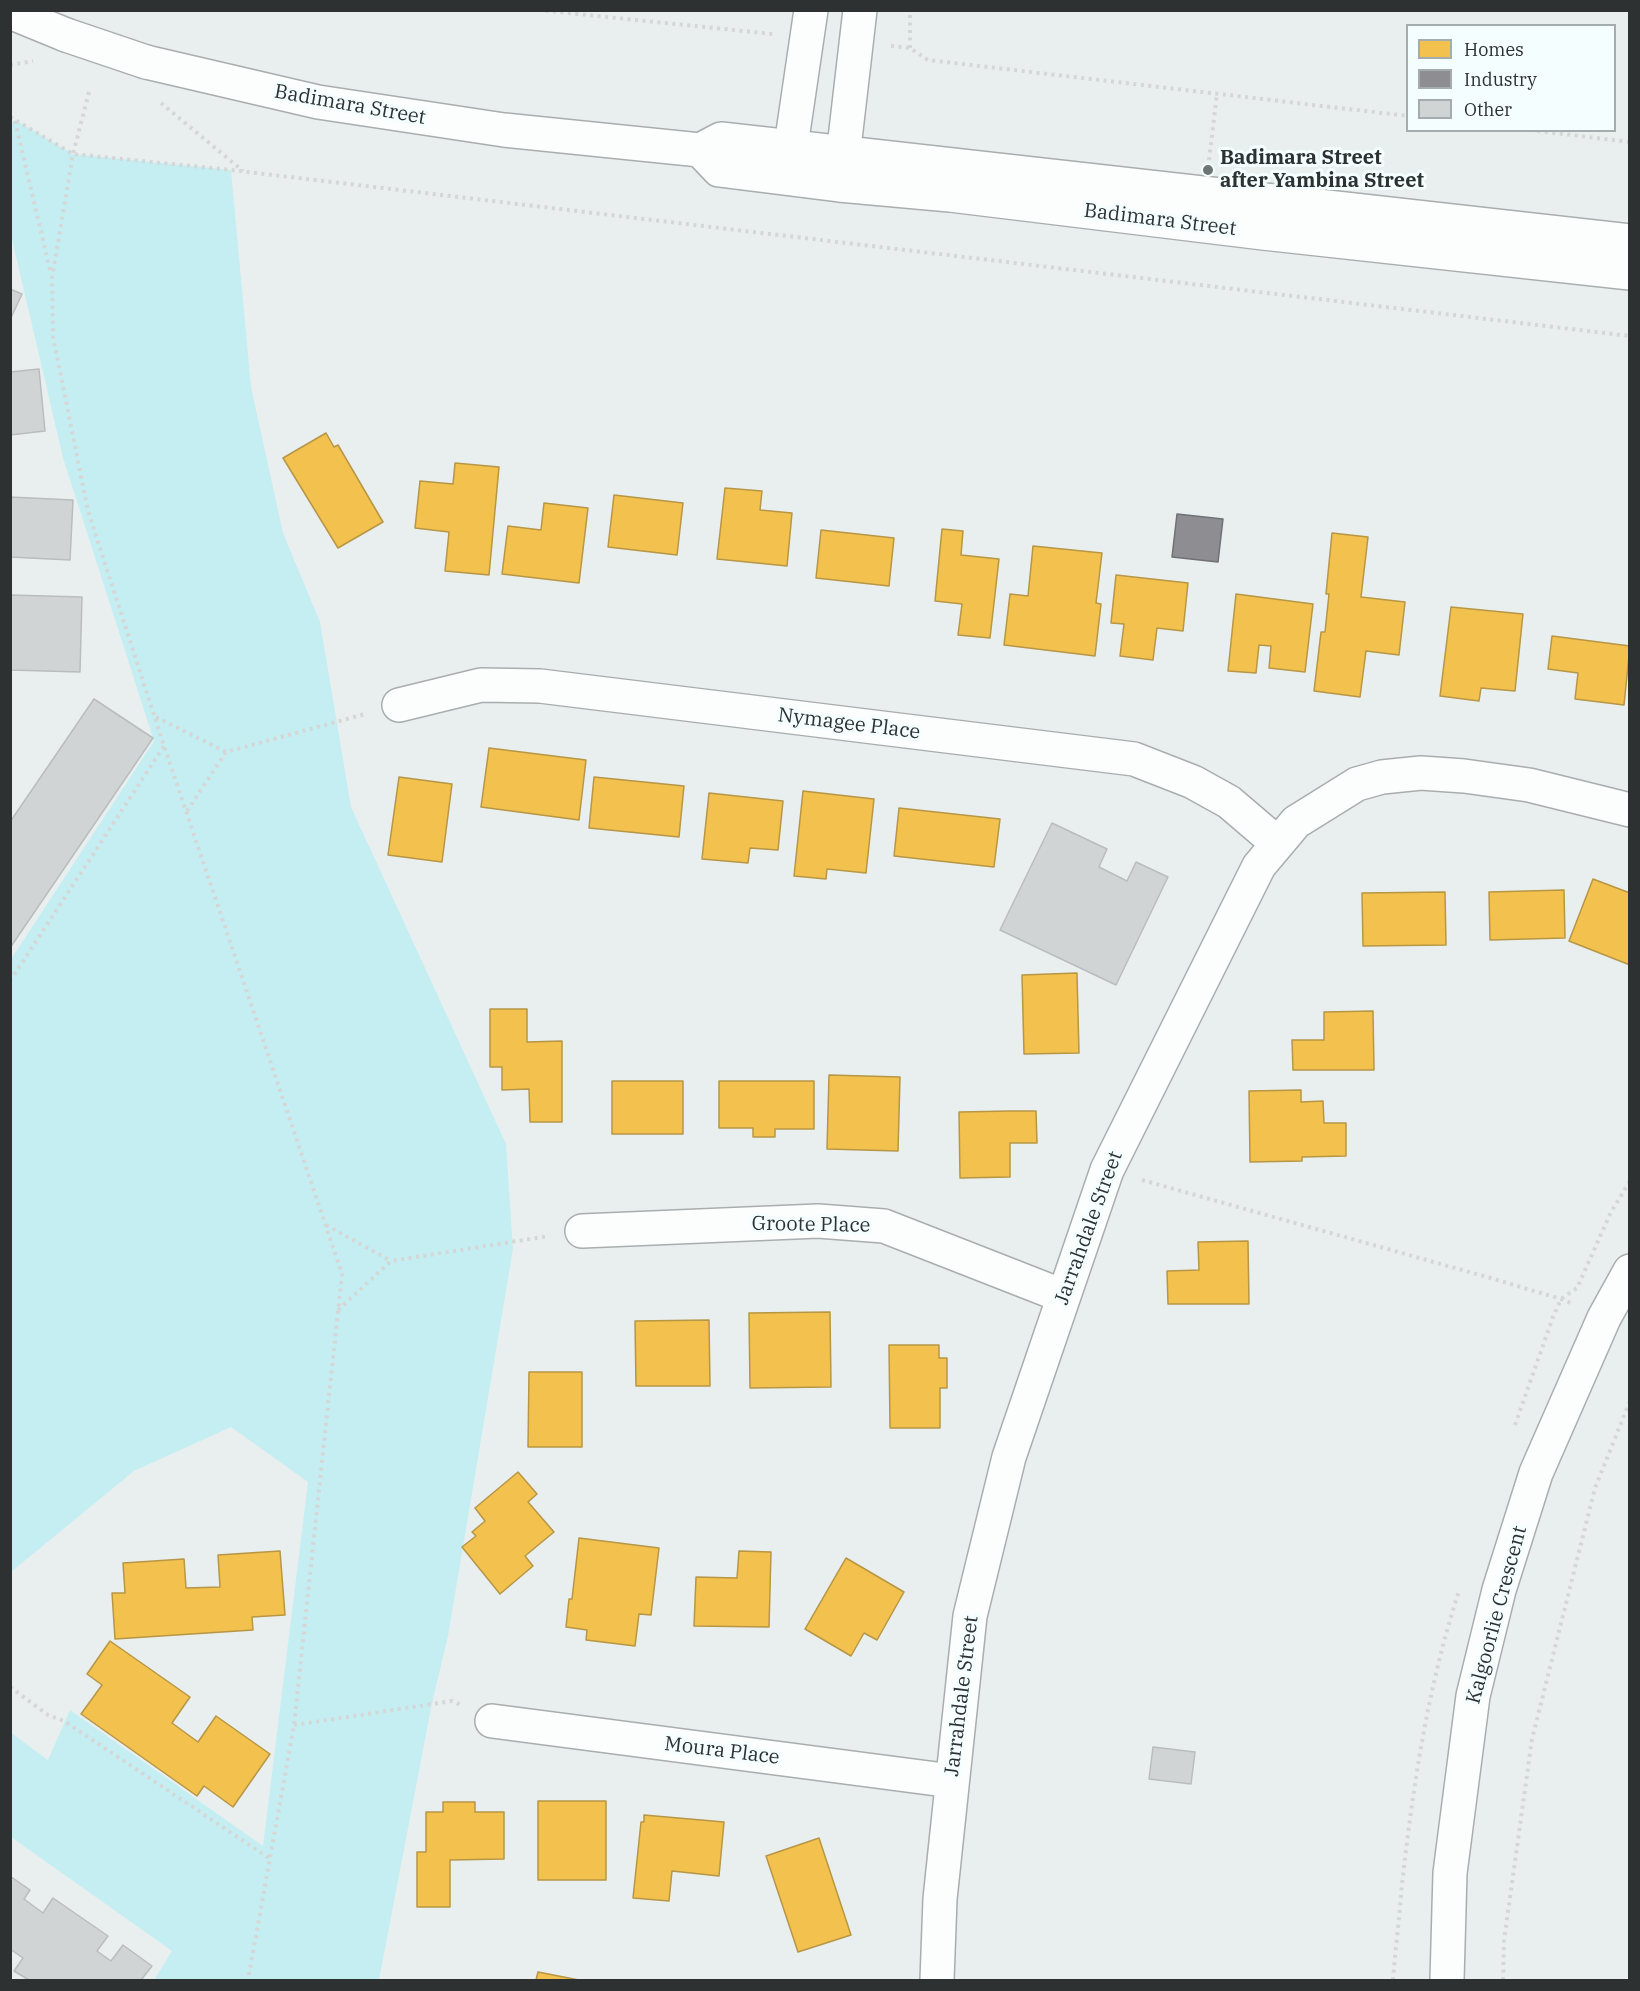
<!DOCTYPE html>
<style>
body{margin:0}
#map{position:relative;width:1640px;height:1991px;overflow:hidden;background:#e9efef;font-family:"IBM Plex Serif",serif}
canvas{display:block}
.frame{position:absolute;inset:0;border:12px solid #2d3131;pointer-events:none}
.legend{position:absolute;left:1406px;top:24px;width:210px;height:108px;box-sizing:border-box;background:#f5feff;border:2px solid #a5acad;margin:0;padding:8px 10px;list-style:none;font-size:18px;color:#2d3131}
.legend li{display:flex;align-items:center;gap:12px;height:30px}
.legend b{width:30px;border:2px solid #a5acad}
</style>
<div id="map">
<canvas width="1640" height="1991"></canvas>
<div class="frame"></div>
<ul class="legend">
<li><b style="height:16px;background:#f2c14e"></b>Homes</li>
<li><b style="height:16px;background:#8d8d92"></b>Industry</li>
<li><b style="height:16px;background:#d0d4d4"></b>Other</li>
</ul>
</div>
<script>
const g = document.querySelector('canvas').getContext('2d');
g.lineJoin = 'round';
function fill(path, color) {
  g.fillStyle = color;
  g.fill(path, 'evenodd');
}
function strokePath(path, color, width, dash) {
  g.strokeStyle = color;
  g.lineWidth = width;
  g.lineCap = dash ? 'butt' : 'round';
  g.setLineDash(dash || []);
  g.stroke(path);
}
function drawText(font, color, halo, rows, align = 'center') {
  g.font = font + ' "IBM Plex Serif",serif';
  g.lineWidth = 6;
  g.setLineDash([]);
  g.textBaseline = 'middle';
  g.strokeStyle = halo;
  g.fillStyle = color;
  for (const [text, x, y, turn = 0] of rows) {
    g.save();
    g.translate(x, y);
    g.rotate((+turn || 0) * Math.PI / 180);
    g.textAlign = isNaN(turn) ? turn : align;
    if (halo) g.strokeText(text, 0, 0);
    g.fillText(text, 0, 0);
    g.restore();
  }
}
const green = new Path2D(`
 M15,120L73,154L231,170L251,387L283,533L320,622L351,807L506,1144L513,1249L448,1636L432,1703L379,1980H154L172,1951L11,1837L10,1732L48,1760L70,1710L263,1846L308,1482L231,1427L134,1471L11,1572V959L154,741L63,458L11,235L10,124Z`);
const homes = new Path2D(`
 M326,433L334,447L338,445L383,522L338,548L283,458Z
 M455,463L499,467L489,575L445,571L449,532L415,528L420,481L453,484Z
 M725,488L762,491L760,510L792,513L787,566L717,559Z
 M614,495L683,503L677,555L608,547Z
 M544,503L588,508L579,583L502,574L508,526L541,530Z
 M942,529L963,531L961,555L999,559L990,638L958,635L962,604L935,601Z
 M821,530L894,538L889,586L816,578Z
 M1332,533L1368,537L1361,597L1405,602L1399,655L1366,651L1360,697L1314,691L1321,632H1325L1329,594H1326Z
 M1033,546L1102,553L1096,603L1101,604L1095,656L1004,645L1010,594L1028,596Z
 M1116,575L1188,583L1183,631L1157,628L1153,660L1120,656L1124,624L1111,623Z
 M1236,594L1313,604L1305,672L1269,668L1271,646L1259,645L1256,673L1228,671Z
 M1451,607L1523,614L1515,691L1481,688L1479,701L1440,696Z
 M1552,636L1630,646L1624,705L1575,699L1578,673L1548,669Z
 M489,748L586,760L579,820L481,807Z
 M399,777L452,784L442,862L388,855Z
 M594,777L684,786L679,837L589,828Z
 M803,791L874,799L866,873L827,869L826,879L794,876Z
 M709,793L783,801L778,850L750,848L748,863L702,859Z
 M899,808L1000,819L994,867L894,856Z
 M1593,879L1630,893V965L1569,941Z
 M1564,890L1565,938L1490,940L1489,892Z
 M1445,892L1446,945L1363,946L1362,893Z
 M1077,973L1079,1053L1024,1054L1022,975Z
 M490,1009H527V1042L562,1041V1122H530L529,1089L502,1090V1067H490Z
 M1373,1011L1374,1070H1293L1292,1040H1324V1012Z
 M829,1075L900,1077L898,1151L827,1149Z
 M612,1081H683V1134H612Z
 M719,1081H814V1129H775V1137H753V1128H719Z
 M1301,1090V1102L1323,1101L1324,1123H1346V1156L1302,1157V1161L1250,1162L1249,1091Z
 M1010,1111H1036L1037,1143H1010V1177L960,1178L959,1112Z
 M1248,1241L1249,1304H1168L1167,1271L1199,1270L1198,1242Z
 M830,1312L831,1387L750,1388L749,1313Z
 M709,1320L710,1386H636L635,1321Z
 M889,1345H939V1358H947V1388H940V1428H890Z
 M529,1372H582V1447H528Z
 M518,1472L537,1494L528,1502L554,1532L525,1556L533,1566L500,1594L462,1547L476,1536L472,1532L485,1521L475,1508Z
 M579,1538L659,1548L651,1615L639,1614L635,1646L586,1640L587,1630L566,1627L569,1599H572Z
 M280,1551L285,1615L252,1617L253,1630L115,1639L112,1593H125L123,1563L184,1559L186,1588L220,1587L218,1555Z
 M739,1551L771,1552L769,1627L694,1626L696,1577L737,1578Z
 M846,1558L904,1592L877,1640L864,1633L851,1656L805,1629Z
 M110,1641L190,1697L172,1723L198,1742L216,1716L270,1754L233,1807L204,1786L197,1796L81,1714L102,1685L87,1674Z
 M538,1801H606V1880H538Z
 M443,1802H475V1812H504V1859L450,1860V1907H417V1852H426V1812H443Z
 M644,1815L724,1822L719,1876L672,1871L669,1901L633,1898L641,1822H644Z
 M819,1838L851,1935L798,1952L766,1856Z
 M538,1972L579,1980H536Z`);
const industry = new Path2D(`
 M1177,514L1223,519L1218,562L1172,557Z`);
const building = new Path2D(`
 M10,289L22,294L10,320Z
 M39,369L45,431L10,435V372Z
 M10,497L73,500L70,560L10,557Z
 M10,595L82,597L80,672L10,670Z
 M94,699L153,738L10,948V822Z
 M1052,823L1107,849L1099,867L1127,881L1136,862L1168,877L1116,985L1000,930Z
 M1153,1747L1195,1752L1191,1784L1149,1779Z
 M10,1876L30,1890L24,1899L43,1913L53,1898L108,1936L97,1951L111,1961L123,1945L152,1966L141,1980H29L14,1971L23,1958L10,1949Z`);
const path = new Path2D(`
 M538,10L773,34
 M891,46L910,48L928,60L1408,116
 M910,48V10
 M10,65L33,61
 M89,92L73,154L52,278L53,337L88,511L164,746L342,1274L294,1725L248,1980
 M161,103L243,171
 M10,117L73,154L231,170L1630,336
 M15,121L51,274
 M1530,130L1630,142
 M1209,160L1217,94
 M156,717L226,752
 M187,811L226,752L365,714
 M10,981L164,746
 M1142,1180L1494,1279L1561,1299L1573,1304
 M326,1225L391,1261
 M338,1310L391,1261L549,1236
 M1515,1425L1553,1317L1561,1299L1577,1288L1611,1212L1630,1181
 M10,1687L48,1715L64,1721L269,1858
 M294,1725L452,1701L461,1705
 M1393,1980C1395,1952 1399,1923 1401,1894C1412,1792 1427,1689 1459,1591
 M1503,1980L1504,1941L1532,1739L1595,1488L1630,1401`);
const minor = new Path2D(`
 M787,173L811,10
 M840,182L860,10
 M399,705L481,685L540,686L1134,759L1193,782L1229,802L1277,843
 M582,1231L818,1221L884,1226L1063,1296
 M492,1721L952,1781
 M937,1980L940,1899L970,1616L1009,1457L1107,1170L1259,866L1296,822L1357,784L1382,777L1421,773L1464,776L1529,785L1630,810
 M1447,1980L1450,1873L1473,1696L1499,1590L1536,1473L1604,1318L1630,1271`);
const major = new Path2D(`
 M10,12L66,35
 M146,62L318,102L504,130L700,150L721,139L1630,241
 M700,150L719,170L839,185L950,195L1263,233L1630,273`);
const majorBridge = new Path2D(`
 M66,35L146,62`);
const markers = [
 [1208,170,6,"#6f7474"]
];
const streetNames = [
 ["Badimara Street",350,105,10],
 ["Badimara Street",1160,220,7],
 ["Nymagee Place",849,724,7],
 ["Groote Place",811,1225,1],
 ["Jarrahdale Street",1089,1228,-70],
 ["Kalgoorlie Crescent",1497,1615,-75],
 ["Jarrahdale Street",962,1696,-83],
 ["Moura Place",722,1751,7]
];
const poiNames = [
 ["Badimara Street",1220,158],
 ["after Yambina Street",1220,181]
];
fill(green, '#c5eef2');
fill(homes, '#f2c14e');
strokePath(homes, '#b79645', 1.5);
fill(industry, '#8d8d92');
strokePath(industry, '#707175', 1.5);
fill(building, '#d0d4d4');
strokePath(building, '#b9bdbd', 1.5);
strokePath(minor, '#a9adae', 36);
strokePath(major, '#a9adae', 36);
strokePath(path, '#d5d6d6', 4, [3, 4.5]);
strokePath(minor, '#fcfdfd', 33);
strokePath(major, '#fcfdfd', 33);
strokePath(majorBridge, '#a9adae', 36, []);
strokePath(majorBridge, '#fcfdfd', 33);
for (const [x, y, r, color] of markers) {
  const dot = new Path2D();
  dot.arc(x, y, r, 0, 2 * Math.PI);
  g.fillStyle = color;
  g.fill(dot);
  strokePath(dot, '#f5feff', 2);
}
drawText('20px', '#2d3131', '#f5feff', streetNames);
drawText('bold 20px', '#2d3131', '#f5feff', poiNames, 'left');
</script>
